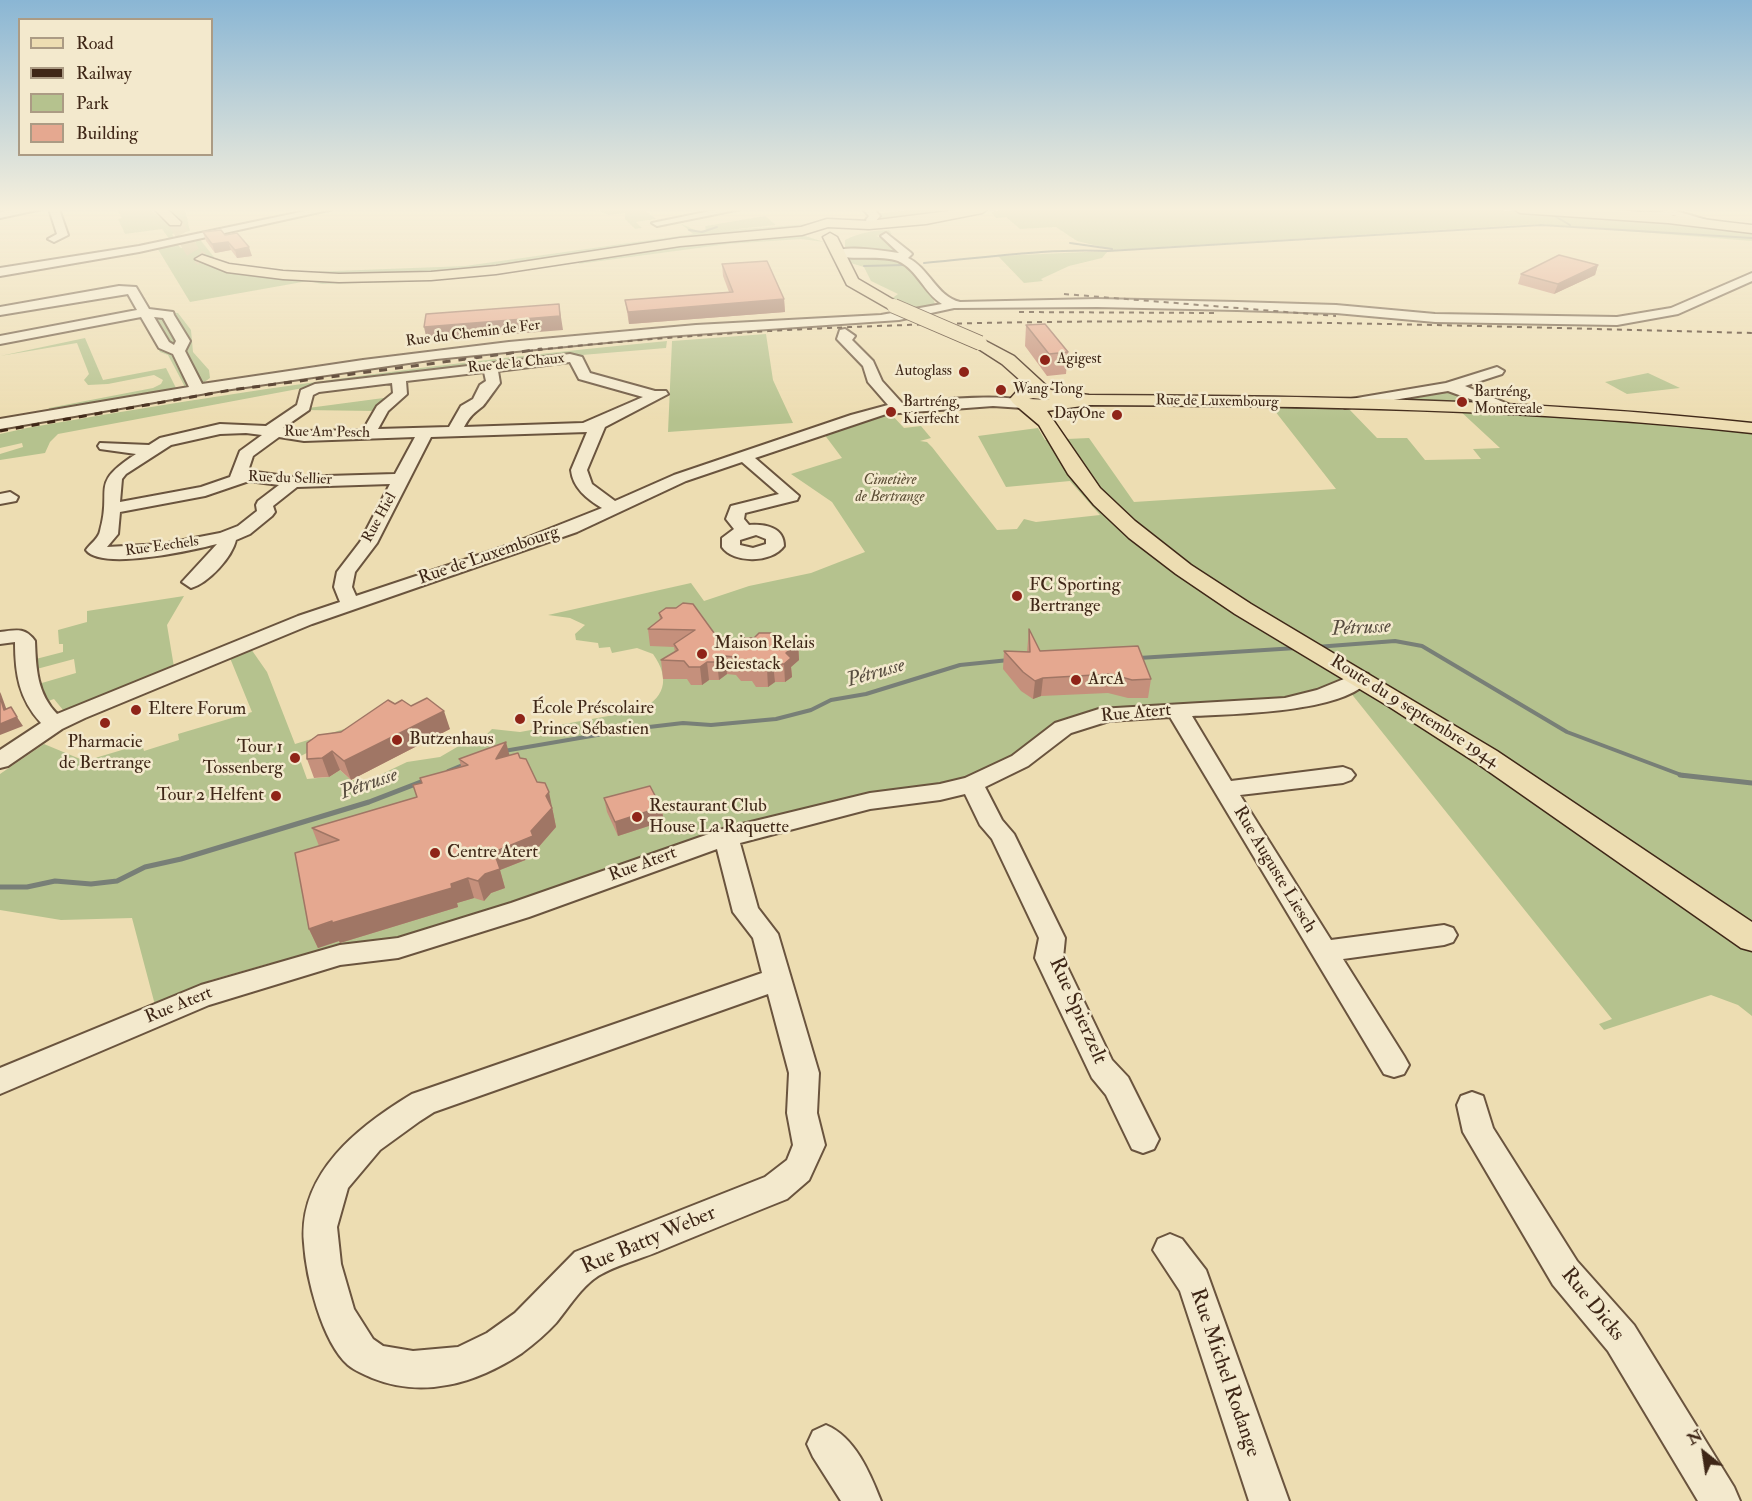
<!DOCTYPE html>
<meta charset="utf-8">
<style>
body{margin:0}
#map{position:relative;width:1752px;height:1501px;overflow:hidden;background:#edddb2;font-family:"IM FELL Double Pica",serif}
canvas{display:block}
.legend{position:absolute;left:18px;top:18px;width:195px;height:138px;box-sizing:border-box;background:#f3e9cd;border:2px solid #ab9b84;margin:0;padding:8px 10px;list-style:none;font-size:18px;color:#3f2717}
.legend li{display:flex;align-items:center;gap:12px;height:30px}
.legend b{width:30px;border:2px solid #ab9b84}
.north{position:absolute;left:1674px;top:1423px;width:60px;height:60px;-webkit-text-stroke:4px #f3e9cd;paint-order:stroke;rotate:330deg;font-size:16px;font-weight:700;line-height:24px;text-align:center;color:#3f2717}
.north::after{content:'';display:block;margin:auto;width:21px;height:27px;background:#3f2717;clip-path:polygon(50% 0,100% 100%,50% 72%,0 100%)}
</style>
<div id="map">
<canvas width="1752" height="1501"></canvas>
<ul class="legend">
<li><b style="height:8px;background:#edddb2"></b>Road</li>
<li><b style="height:8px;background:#3f2717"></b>Railway</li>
<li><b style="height:16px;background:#b5c28e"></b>Park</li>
<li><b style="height:16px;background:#e5a890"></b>Building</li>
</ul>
<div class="north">N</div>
</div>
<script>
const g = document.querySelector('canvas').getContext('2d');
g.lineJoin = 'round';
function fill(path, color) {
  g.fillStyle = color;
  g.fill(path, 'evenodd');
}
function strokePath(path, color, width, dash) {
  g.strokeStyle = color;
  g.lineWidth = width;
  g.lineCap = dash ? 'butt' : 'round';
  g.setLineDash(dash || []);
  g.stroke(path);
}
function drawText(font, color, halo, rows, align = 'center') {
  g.font = font + ' "IM FELL Double Pica",serif';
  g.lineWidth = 5;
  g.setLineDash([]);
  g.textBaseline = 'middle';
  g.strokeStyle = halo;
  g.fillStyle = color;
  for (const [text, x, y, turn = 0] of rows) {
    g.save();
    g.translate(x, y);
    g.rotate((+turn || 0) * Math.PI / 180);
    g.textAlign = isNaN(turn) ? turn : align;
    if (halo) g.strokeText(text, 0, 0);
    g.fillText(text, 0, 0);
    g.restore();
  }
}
const green = new Path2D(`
 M117,209H149L168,223L181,220L167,209H185L190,231L172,234L175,239L170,240L162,229L125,234L118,219L122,218Z
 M597,209H643L656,219L636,222L642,228L635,229L625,219V213L608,215Z
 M915,209H958L885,221L877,214Z
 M1004,209H1486L1720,227L1735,232H1752V241L1537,224L1114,250L1077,241L1056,227L1020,229L1006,217L996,218L991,212Z
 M765,216L776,225L729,230L808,224L802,228L423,275H302L308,272L465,266L693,234L680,223L697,231L706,230L705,226Z
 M889,230L892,234L876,236L891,241L888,243L894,250L900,251L899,254L849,251L845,248V240C859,233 873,230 889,230Z
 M802,235L824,242L801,239L728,244L578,264L586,259L718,241Z
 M198,237L214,257L199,262L241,275L318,279L559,266L406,282L322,284L308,281L190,302L156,246L175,242L181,248L196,244L194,238Z
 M1108,251L1102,258L1069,266L1041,279L1043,281L1024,283L998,256Z
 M872,255C879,257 888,258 895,260C909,265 933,290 935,305L917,310L891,299L898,294L871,281L864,267L847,262L849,257Z
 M143,307L146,312L178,313L191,330L193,352L209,370L210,378L203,383L185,387L168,355L160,352L141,318L131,317L128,313Z
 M766,334L773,380L793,423L668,432L672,341Z
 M85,338L103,380L166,368L177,390L48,412L49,408L153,388L161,384L163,380L154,375L108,384L88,385L84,380L89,374L77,343L0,356Z
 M667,341L666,348L570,356L303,388L58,434L50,442L45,453L0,460V454L23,447L22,443L0,448V434L27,428C240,390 452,361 667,341Z
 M1648,373L1680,388L1627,394L1605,382Z
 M1446,389L1483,403L1385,401Z
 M391,397L376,411L303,410L308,408Z
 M1271,406L1348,408L1377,438H1407L1425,460L1481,459L1473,449L1500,448L1459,410L1573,414L1752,433V1016L1738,1005L1711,995L1604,1030L1599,1024L1612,1019L1346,687L1305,701L1086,719L998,772L870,802L273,974L271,963L211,980L155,1005L132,918L61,920L0,910V774L44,744L85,761L142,744L144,751L179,740L178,734L252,712L230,658L251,649L267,672L295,744L364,723L299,757L307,779L329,777L340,770L351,780L365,782L407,762L440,757L464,743L467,747L479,742L492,729L520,732L636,711C665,700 671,679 653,654L637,648L612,653L610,647L599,648L598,643L576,640L575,634L585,625L570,618L548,615L691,583L704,601L749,586L811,573L865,552L832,502L791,474L842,458L824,434L891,414L904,428L921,426L931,438L920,441L927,442L932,447L997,530L1017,529L1024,519L1036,522L1100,515L1070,481L1006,487L978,436L1038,428L1045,440L1089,438L1134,502L1336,489Z
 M184,596L167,625L174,667L63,710L54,699L45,702L35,685L76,673L74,659L33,670L32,660L63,652V644H59L58,630L87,622V611Z`);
const streamFar2 = new Path2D(`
 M1553,215L1570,225
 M689,230L702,232L717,227
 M1070,243L1112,249
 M924,263C985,258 1047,248 1108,251L1541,225L1752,238
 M864,266L904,265`);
const streamFar1 = new Path2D(`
 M1316,647L1395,641L1422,646L1567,732L1684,776
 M1139,658L1296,648
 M504,751L632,729L683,723L711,725L776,719L811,710L831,700L866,694L960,665L1009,660
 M448,771L465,764`);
const stream = new Path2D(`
 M1680,775L1752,783
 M0,887H27L55,881L91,884L117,881L145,867L181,859L369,802L426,780`);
const majorTunnel = new Path2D(`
 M175,222L194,254L202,259`);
const minor = new Path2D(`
 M20,209H42L0,218V212Z
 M49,209H59L68,235L54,242L48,239L57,234Z
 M315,209H333L139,252L0,276V268L139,246Z
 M720,209H741L657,226L652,223Z
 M863,209H874L880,216L875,222H867L866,220L869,216Z
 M1669,209L1717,223L1712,226L1673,215C1664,221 1642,221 1633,215C1643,208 1658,216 1669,209Z
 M886,233L910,252L912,254L908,258C929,268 936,296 960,302L1097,299L1237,302L1336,305L1435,314L1617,317L1671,308L1752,273V281L1678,314L1617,325L1435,322L1336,313L1237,310L1097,307L954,308L899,320L667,336L436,359L218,391L0,429V419L189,387L173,354L159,348L141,317L0,344V336L137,310L128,294L0,315V307L119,286L136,287L149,309L173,312L174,315L190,341L185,351L202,384L363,360L509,342L696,325L881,315L942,304C924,293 918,270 898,261C880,254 843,262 832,253C844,244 884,251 899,253L881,236ZM154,317L163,318L176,341L174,345L169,342Z
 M845,329L855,336L852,340L873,361L882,381L902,403C923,401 1019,391 1030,404L1023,408L993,406L886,414L755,458L799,496L797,500L745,513L744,519L749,525C765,524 784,527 784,546C772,563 734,564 722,547V538L734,529L726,519L731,506L779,494L742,462L686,481L577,532L312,624L85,718L62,729L8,766L0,768V750L41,723C19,699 15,674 15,642L0,644V632C16,630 25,627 35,641C36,669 37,693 57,714L298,616L340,602L334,587L337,572L360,542L390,484L297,487L273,506L275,512L272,516L250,534L236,540C232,557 209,583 191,588L182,582L217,544C194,550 101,571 86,550C90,544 99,538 100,531C113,487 88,485 136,454L100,449L98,446L100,443L149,445L160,438L220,424L266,426L297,405L301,390L315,384L570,354L582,357L590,373L655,391H666L668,394L605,427L587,470L592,484L615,501L674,475L851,415L888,405L868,382L863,366L837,339L840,330ZM570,362L579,379L643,397L583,423L464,427C470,416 474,413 483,406C485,404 497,387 500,383L498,371ZM484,372L486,381L480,385L473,399L461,406L449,427L378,429L388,411L407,394L406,381ZM392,383L393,393L377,406L363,430L304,431L283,428L309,410L313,395L319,392ZM587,432L571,470C573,488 587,499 602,508L506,546L356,596L352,587L355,572L377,543L431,437ZM246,433L262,435L240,451L230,477L201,487L120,502L122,479L126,474L171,445L220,434ZM279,437L304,441L415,437L395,474L293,477L248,471L253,456ZM249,481L279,485L258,501L256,505L257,511L238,526L220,533L163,544L107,547L118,534L120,512L205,496ZM756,535L766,539V544L753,548L740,545V540Z
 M1497,367L1504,371L1502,374L1465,386L1508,404L1510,407L1503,411L1448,391L1345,408L1338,404L1345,400L1446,383Z
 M10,492L18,497L16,501L0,504V494Z
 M1361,672L1368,674L1371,678C1347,713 1232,714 1192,716L1231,781L1343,767L1351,770L1355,775L1351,780L1343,783L1240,795L1331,940L1444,925L1453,928L1457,935L1453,942L1444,945L1343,959L1404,1056L1409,1065L1404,1074L1394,1077L1384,1074L1170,717L1109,721L1071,733L1028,766L985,787L1002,820L1014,834L1065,938L1063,958L1112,1060L1128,1077L1159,1139L1154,1149L1143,1153L1132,1149L1106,1095L1092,1078L1035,958L1039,938L992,839L980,825L965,794L940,800L870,809L740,843L758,908L778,934L819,1073L817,1113L825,1145L809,1180L787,1199C744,1216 701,1234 657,1252C638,1260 616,1265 598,1276C581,1287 569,1307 556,1323C546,1334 534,1344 522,1353C477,1383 424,1399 372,1378C364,1374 355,1371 348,1365C322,1342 306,1277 304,1243C298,1173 359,1126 412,1094L762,973L753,938L733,912L717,849L529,917L398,958L340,965L209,1005L0,1094V1068L201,985L340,945L398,938L511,903L726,828L870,793L940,784L965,778L1012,756L1055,723L1099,709L1285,698L1317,690ZM768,994L789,1073L787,1113L793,1145L787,1160L765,1177L575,1252L515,1313L487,1333L458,1347L413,1351L383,1346L373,1339L354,1309L341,1264L337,1227L348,1188L380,1150L420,1121L434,1112Z
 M1472,1092L1483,1096L1493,1128L1577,1261L1634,1325L1734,1487L1740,1501H1698L1608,1351L1553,1285L1463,1132L1457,1105L1461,1096Z
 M1170,1234L1182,1239L1206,1270L1289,1501H1249L1180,1291L1153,1250L1158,1239Z
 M826,1425C855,1437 870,1473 881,1501H841L813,1457L807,1444L813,1431Z`);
const major = new Path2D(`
 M154,209H167L181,222L180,225H170Z
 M965,209H988L982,213L926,224L869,229L828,227L802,235L680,246L496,274L431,280L339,282L283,279L227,272L195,259L202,255L229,264L283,271L339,274L431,272L496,266L680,238L801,227L827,219L869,221Z
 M1514,209C1592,203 1674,216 1752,225V233L1668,223L1520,213Z
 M830,233L837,237L858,279L899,303L902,306L899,309H889L847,285L823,237Z
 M980,338L1014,356L1051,390L1089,395C1311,396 1531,399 1752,423V433C1531,409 1311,406 1089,405L1047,411L1100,488L1135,521L1191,565L1251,604L1497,751L1719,900L1752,922V951L1741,948L1478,764L1388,706L1235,614L1176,574L1129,538L1094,505L1068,474L1039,425L1013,403L1010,399L1018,390L1029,388L1002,364L974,346L972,343ZM1033,398L1050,400L1029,399Z`);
const railFar1 = new Path2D(`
 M1064,294L1336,316
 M1019,312L1214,313
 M528,351C935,306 1344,323 1752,333`);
const rail = new Path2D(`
 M0,431L231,390L542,349`);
const majorBridge = new Path2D(`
 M894,306L980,343`);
const wall = new Path2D(`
 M203,232L225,235L252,256L237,258L231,250L215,253L206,241Z
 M722,264L784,299L785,312L629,324L625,300L729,292L723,276Z
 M1598,265L1595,275L1554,294L1518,284L1521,274Z
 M1026,325L1068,352L1066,374L1047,376L1025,346Z
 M659,613L717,637L733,645L778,641L798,642L799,660L791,667L792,677L785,682H775L768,687H756L752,681H741L736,675L727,674L719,680H709L702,685H691L687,679H663L661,660L675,652L674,647L650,646L648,629L660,620Z
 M1029,629L1040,651L1151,679L1148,698H1128L1108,693L1041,696L1033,699L1021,691L1003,669L1004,651L1027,652Z
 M395,704L411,706L450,729L351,780L340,770L329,777L314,778L307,759L341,732Z
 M509,755L520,758L537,782L553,811V812L556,827L536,850L538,855L500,870L505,888L491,893L484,901L474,898L457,903L458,907L340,943L339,941L318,948L309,929L319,846L312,828L417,797L422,783L461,766L459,759Z
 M604,798L661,807L664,821L618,836L607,812Z`);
const shadedWall = new Path2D(`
 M228,242L231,250L215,253L212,244Z
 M249,247L252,256L237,258L235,250Z
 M1598,265L1595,275L1554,294L1558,284Z
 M784,299L785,312L629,324L628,312Z
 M559,304L563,330L427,341L424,327Z
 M798,642L799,660L791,667L792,677L785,682L784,664L786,653Z
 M725,656L727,674L719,680L717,662Z
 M707,662L709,680L702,685L700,667Z
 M773,664L775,682L768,687L767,669Z
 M1043,678L1041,696L1033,699L1035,681Z
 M0,692L1,694L10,719L4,710L0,697Z
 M444,711L450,729L351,780L344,761Z
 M17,717L23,726L0,735V724Z
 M506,742L511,761L496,759Z
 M332,751L340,770L329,777L322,758Z
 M549,792L556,827L536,850L538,855L500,870L505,888L491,893L484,901L478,881L494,852L531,831L546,796Z
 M661,807L664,821L618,836L615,822Z
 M468,878L474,898L457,903L458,907L340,943L339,941L318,948L309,929Z`);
const building = new Path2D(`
 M221,230L225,235L237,233L249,247L235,250L228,242L212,244L203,232Z
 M1559,255L1598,265L1558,284L1521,274Z
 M767,261L784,299L628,312L625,300L733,292L722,264Z
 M559,304L560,316L424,327L426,314Z
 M1045,324L1068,352L1049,354L1026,325Z
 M683,603L693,604L717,637H727L733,645L742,638H754L759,633H771L778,641L798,642L786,653L791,658L784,664H773L767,669H755L751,663H740L735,657L725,656L717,662H707L700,667H689L684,661L661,660L678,650L674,644L695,630L648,629L662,618L659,613L666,608H676Z
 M1029,629L1040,651L1138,646L1151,679L1132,680L1111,674L1043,678L1035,681L1023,672L1004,651L1030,652Z
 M0,697L4,710L11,707L17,717L0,724Z
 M427,698L444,711L344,761L332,751L322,758L307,759V743L318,735L341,732L388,700L395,704L402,700L411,706Z
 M506,742L496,759L518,753L520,758L526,759L537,782L545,783L549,792L546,796L552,808L531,831L533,836L494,852L500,869L485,874L478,881L468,878L451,884L452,888L332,923V921L309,929L295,853L339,840L312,828L417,797L413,785L422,783L420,778L468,765L459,759Z
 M650,786L661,807L615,822L604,798Z`);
const markers = [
 [1045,360,6,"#8f2418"],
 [964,372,6,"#8f2418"],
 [1001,390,6,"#8f2418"],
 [1462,402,6,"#8f2418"],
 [891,412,6,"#8f2418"],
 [1117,415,6,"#8f2418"],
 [1017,596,6,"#8f2418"],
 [702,654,6,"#8f2418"],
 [1076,680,6,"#8f2418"],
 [136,710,6,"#8f2418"],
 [520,719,6,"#8f2418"],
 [105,723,6,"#8f2418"],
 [397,740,6,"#8f2418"],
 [295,758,6,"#8f2418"],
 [276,796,6,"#8f2418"],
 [637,817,6,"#8f2418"],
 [435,853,6,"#8f2418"]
];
const farStreetnames = [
 ["Rue du Chemin de Fer",473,334,-7],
 ["Rue de la Chaux",516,364,-6],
 ["Rue de Luxembourg",1217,402,1],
 ["Rue Am Pesch",327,433,1],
 ["Rue du Sellier",290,479,2],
 ["Rue Hiel",380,518,-61],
 ["Rue Eechels",162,547,-8]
];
const farPoinames = [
 ["Agigest",1057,360],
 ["Autoglass",952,372,"right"],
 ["Wang Tong",1013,390],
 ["Bartréng,",1474,393],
 ["Montereale",1474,410],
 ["Bartréng,",903,403],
 ["Kierfecht",903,420],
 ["DayOne",1105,415,"right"]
];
const farParknames = [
 ["Cimetière",890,481],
 ["de Bertrange",890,498]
];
const streetNames = [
 ["Rue de Luxembourg",489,556,-19],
 ["Route du 9 septembre 1944",1414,712,32],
 ["Rue Atert",1136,714,-5],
 ["Rue Atert",643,865,-20],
 ["Rue Auguste Liesch",1274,870,59],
 ["Rue Atert",179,1006,-22]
];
const poiNames = [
 ["FC Sporting",1029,586],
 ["Bertrange",1029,607],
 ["Maison Relais",714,644],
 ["Beiestack",714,665],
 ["ArcA",1088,680],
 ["École Préscolaire",532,709],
 ["Prince Sébastien",532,730],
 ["Eltere Forum",148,710],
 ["Butzenhaus",409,740],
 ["Pharmacie",105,743,"center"],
 ["de Bertrange",105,764,"center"],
 ["Tour 1",283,748,"right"],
 ["Tossenberg",283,769,"right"],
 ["Tour 2 Helfent",264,796,"right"],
 ["Restaurant Club",649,807],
 ["House La Raquette",649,828],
 ["Centre Atert",447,853]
];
const waterNames = [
 ["Pétrusse",1361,629,-3],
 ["Pétrusse",876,674,-16],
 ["Pétrusse",369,785,-19]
];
const nearStreetnames = [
 ["Rue Spierzelt",1077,1011,66],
 ["Rue Batty Weber",649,1241,-23],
 ["Rue Dicks",1592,1305,51],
 ["Rue Michel Rodange",1224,1373,71]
];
fill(green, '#b5c28e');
strokePath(streamFar2, '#787f77', 2);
strokePath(streamFar1, '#787f77', 4);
strokePath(stream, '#787f77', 5);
strokePath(majorTunnel, '#cab993', 14, [14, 7]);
strokePath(minor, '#6a543e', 4);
strokePath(major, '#3f2717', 3);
fill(minor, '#f3e9cd');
fill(major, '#edddb2');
strokePath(railFar1, '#3f2717', 2, [5, 5]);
strokePath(rail, '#3f2717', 3, [8, 8]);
strokePath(majorBridge, '#3f2717', 16, []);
strokePath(majorBridge, '#edddb2', 14);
fill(wall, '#c5907c');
fill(shadedWall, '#a07665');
fill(building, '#e5a890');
strokePath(building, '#a07665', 1.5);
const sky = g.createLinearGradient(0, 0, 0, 419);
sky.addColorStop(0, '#8ab6d4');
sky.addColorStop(0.5, '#f7f0dc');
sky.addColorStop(1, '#f7f0dc00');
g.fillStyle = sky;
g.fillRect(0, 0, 1752, 419);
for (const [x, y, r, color] of markers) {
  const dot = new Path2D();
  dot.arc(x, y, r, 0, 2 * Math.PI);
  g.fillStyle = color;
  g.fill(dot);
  strokePath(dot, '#f3e9cd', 2);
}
drawText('15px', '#3f2717', '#f3e9cd', farStreetnames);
drawText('15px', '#3f2717', '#f3e9cd', farPoinames, 'left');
drawText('italic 15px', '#5c4e35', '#f3e9cd', farParknames);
drawText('18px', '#3f2717', '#f3e9cd', streetNames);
drawText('18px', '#3f2717', '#f3e9cd', poiNames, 'left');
drawText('italic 20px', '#574c3f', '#f3e9cd', waterNames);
drawText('21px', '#3f2717', '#f3e9cd', nearStreetnames);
</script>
